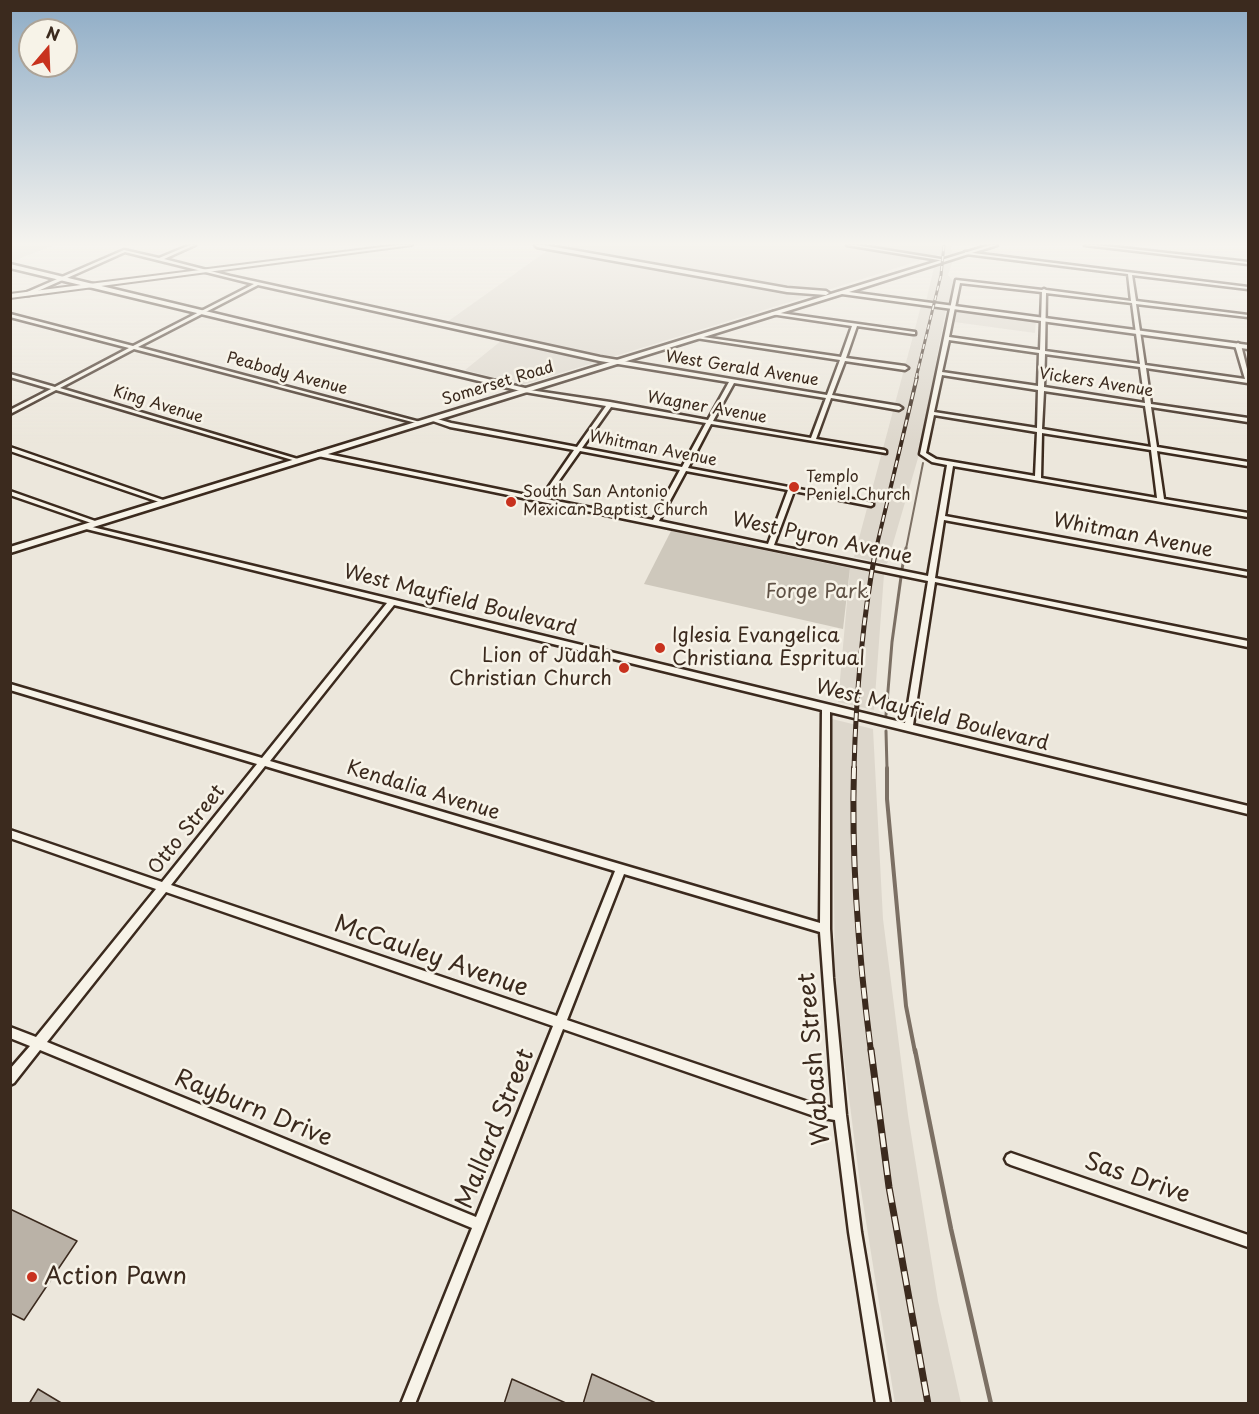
<!DOCTYPE html>
<style>
body{margin:0}
#map{position:relative;width:1259px;height:1414px;overflow:hidden;background:#ece7dc;font-family:"Playpen Sans",sans-serif}
canvas{display:block}
.frame{position:absolute;inset:0;border:12px solid #3b2a1e;pointer-events:none}
.north{position:absolute;left:18px;top:18px;width:60px;height:60px;box-sizing:border-box;background:#f7f3e8;border:2px solid #aca397;border-radius:50%;rotate:19deg;font-size:16px;font-weight:700;line-height:24px;text-align:center;color:#3b2a1e}
.north::after{content:'';display:block;margin:auto;width:21px;height:27px;background:#c8321e;clip-path:polygon(50% 0,100% 100%,50% 72%,0 100%)}
</style>
<div id="map">
<canvas width="1259" height="1414"></canvas>
<div class="frame"></div>
<div class="north">N</div>
</div>
<script>
const g = document.querySelector('canvas').getContext('2d');
g.lineJoin = 'round';
function fill(path, color) {
  g.fillStyle = color;
  g.fill(path, 'evenodd');
}
function strokePath(path, color, width, dash) {
  g.strokeStyle = color;
  g.lineWidth = width;
  g.lineCap = dash ? 'butt' : 'round';
  g.setLineDash(dash || []);
  g.stroke(path);
}
function drawText(font, color, halo, rows, align = 'center') {
  g.font = font + ' "Playpen Sans",sans-serif';
  g.lineWidth = 5;
  g.setLineDash([]);
  g.textBaseline = 'middle';
  g.strokeStyle = halo;
  g.fillStyle = color;
  for (const [text, x, y, turn = 0] of rows) {
    g.save();
    g.translate(x, y);
    g.rotate((+turn || 0) * Math.PI / 180);
    g.textAlign = isNaN(turn) ? turn : align;
    if (halo) g.strokeText(text, 0, 0);
    g.fillText(text, 0, 0);
    g.restore();
  }
}
const built = new Path2D(`
 M11,245H55L11,262Z
 M569,245H951L952,254L934,256L831,289H799L566,246Z
 M548,250L809,296L522,385L465,370L507,336L447,322Z
 M953,261L948,275L953,281L949,303L926,301L934,268Z
 M921,306L946,309L918,458L887,564L854,557Z
 M957,310L1036,321L1035,333L954,322Z
 M850,568L884,574L874,710L838,702Z
 M832,719L873,729L883,919L908,1115L938,1301L961,1403H895L860,1184L835,987Z`);
const green = new Path2D(`
 M671,531L850,568L843,629L644,584Z`);
const streamFar3 = new Path2D(`
 M906,549L923,463`);
const streamFar2 = new Path2D(`
 M902,569L906,548
 M886,715L892,642L901,577
 M886,731L887,769`);
const streamFar1 = new Path2D(`
 M887,768V799L906,1006L915,1052`);
const stream = new Path2D(`
 M915,1050L951,1229L991,1404`);
const building = new Path2D(`
 M10,1209L77,1241L24,1320L10,1313Z
 M592,1374L658,1404H583Z
 M512,1379L568,1404H504Z
 M38,1389L63,1404H29Z`);
const minor = new Path2D(`
 M190,245H195L164,259L230,276L600,357L827,395L840,360L696,338L694,337L696,336L841,357L852,326L771,314V313L773,312L915,332V334H913L857,326L846,358L905,366L908,368L905,370L845,361L832,395L899,406L902,408L899,410L831,398L816,439L884,450L886,451V453L711,424L688,468L873,503V505L871,506L794,491L774,545L928,576L947,465L932,462L920,454L956,280L1042,290L1044,289L1046,290L1131,301L1128,274L966,254L965,252L1248,287V289L1132,275L1136,301L1248,315V317L1136,304L1145,365L1245,379L1235,345L1238,343L1241,345L1248,373V383L1146,368L1151,404L1248,418V422L1151,407L1157,447L1248,462V466L1157,451L1164,499L1248,513V517L953,466L945,516L1248,572V576L944,520L935,578L1248,641V647L935,582L913,725L1248,806V814L830,712V929L833,978L846,1115L861,1232L890,1404H876L849,1232L835,1120L817,1117L563,1029L415,1404H401L472,1228L40,1050L14,1083L10,1085V1069L30,1046L10,1038V1027L36,1037L156,889L10,838V830L162,882L257,764L10,690V684L262,758L387,603L82,528V526L84,525L905,723L928,581L318,456L315,454L318,452L541,498L574,450L450,427L430,420V418H434L451,423L577,447L606,406L525,392L523,391V389L610,402L708,420L729,382L600,361L258,285L138,347L420,422V424L134,349L60,388L301,460L298,462L296,461L56,390L10,414V410L51,389L10,377V374L55,387L129,348L10,317V314L133,346L254,284L125,252L29,295H25V293L124,250L159,258ZM960,283L1042,292L1040,350L949,337ZM1046,293L1132,303L1140,364L1045,351ZM949,340L1039,353L1038,386L942,372ZM1045,354L1140,367L1145,403L1044,387ZM942,375L1038,390L1037,428L934,412ZM734,383L826,398L811,438L713,421ZM1044,391L1145,406L1151,447L1042,429ZM611,407L706,423L682,467L582,448ZM934,415L1037,432L1035,476L936,459L926,453ZM1042,433L1151,450L1157,498L1041,478ZM580,451L680,470L653,520L546,499ZM686,471L788,490L768,544L659,521ZM394,605L822,710L820,923L270,761ZM265,766L615,871L557,1016L171,885ZM624,874L820,932L833,1108L817,1105L567,1020ZM166,892L553,1026L476,1217L47,1042Z
 M847,245H855L947,260L945,261Z
 M1085,245H1095L1248,262V264Z
 M10,447L166,501L167,502L166,503H162L10,451Z
 M10,491L98,522L99,523L98,524H94L10,495Z
 M1011,1153L1248,1235V1247L1011,1165L1007,1163L1005,1159L1007,1155Z`);
const tertiary = new Path2D(`
 M10,264L525,388L528,390L525,392L10,268Z`);
const secondary = new Path2D(`
 M535,245H544L787,288L826,291L829,293L826,295L787,292L537,247Z
 M990,245H997L849,292L1248,345V349L842,294L10,553V547Z`);
const primary = new Path2D(`
 M398,245H412L10,298V294Z`);
const railFar4 = new Path2D(`
 M916,378L941,275L944,245`);
const railFar3 = new Path2D(`
 M876,549L917,377`);
const railFar2 = new Path2D(`
 M854,769C856,694 862,622 876,548`);
const railFar1 = new Path2D(`
 M854,768C851,862 859,959 871,1052`);
const rail = new Path2D(`
 M871,1050L889,1187L928,1404`);
const markers = [
 [794,487,6,"#c8321e"],
 [511,502,6,"#c8321e"],
 [660,648,6,"#c8321e"],
 [624,668,6,"#c8321e"],
 [32,1277,6,"#c8321e"]
];
const farStreetnames = [
 ["West Gerald Avenue",742,369,9],
 ["Peabody Avenue",287,374,15],
 ["Vickers Avenue",1096,383,9],
 ["Somerset Road",498,384,-17],
 ["King Avenue",158,405,17],
 ["Wagner Avenue",707,408,10],
 ["Whitman Avenue",653,449,11]
];
const farPoinames = [
 ["Templo",806,478],
 ["Peniel Church",806,496],
 ["South San Antonio",523,493],
 ["Mexican Baptist Church",523,511]
];
const streetNames = [
 ["Whitman Avenue",1133,536,11],
 ["West Pyron Avenue",822,539,12],
 ["West Mayfield Boulevard",460,601,14],
 ["West Mayfield Boulevard",932,716,14],
 ["Kendalia Avenue",423,791,17],
 ["Otto Street",187,830,-51]
];
const parkNames = [
 ["Forge Park",817,592]
];
const poiNames = [
 ["Iglesia Evangelica",672,636],
 ["Christiana Espritual",672,659],
 ["Lion of Judah",612,656,"right"],
 ["Christian Church",612,679,"right"]
];
const nearStreetnames = [
 ["McCauley Avenue",431,957,19],
 ["Wabash Street",815,1059,-95],
 ["Rayburn Drive",253,1109,22],
 ["Mallard Street",496,1129,-68],
 ["Sas Drive",1137,1179,19]
];
const nearPoinames = [
 ["Action Pawn",44,1277]
];
fill(built, '#ddd7cc');
fill(green, '#cec8bc');
strokePath(streamFar3, '#7c7064', 2);
strokePath(streamFar2, '#7c7064', 3);
strokePath(streamFar1, '#7c7064', 4);
strokePath(stream, '#7c7064', 4.5);
fill(building, '#bab2a7');
strokePath(building, '#3b2a1e', 1.5);
strokePath(minor, '#3b2a1e', 5);
strokePath(tertiary, '#3b2a1e', 5);
strokePath(secondary, '#3b2a1e', 5);
strokePath(primary, '#3b2a1e', 4);
fill(minor, '#f7f3e8');
fill(tertiary, '#f7f3e8');
fill(secondary, '#f7f3e8');
fill(primary, '#f7f3e8');
strokePath(railFar4, '#3b2a1e', 3);
strokePath(railFar3, '#3b2a1e', 4);
strokePath(railFar2, '#3b2a1e', 5);
strokePath(railFar1, '#3b2a1e', 6);
strokePath(rail, '#3b2a1e', 7);
strokePath(railFar4, '#f7f3e8', 1.5, [5]);
strokePath(railFar3, '#f7f3e8', 2, [7]);
strokePath(railFar2, '#f7f3e8', 3, [8]);
strokePath(railFar1, '#f7f3e8', 4, [11]);
strokePath(rail, '#f7f3e8', 4.5, [14]);
const sky = g.createLinearGradient(0, 0, 0, 443);
sky.addColorStop(0, '#8eacc6');
sky.addColorStop(0.55, '#f6f4ef');
sky.addColorStop(1, '#f6f4ef00');
g.fillStyle = sky;
g.fillRect(0, 0, 1259, 443);
for (const [x, y, r, color] of markers) {
  const dot = new Path2D();
  dot.arc(x, y, r, 0, 2 * Math.PI);
  g.fillStyle = color;
  g.fill(dot);
  strokePath(dot, '#f7f3e8', 2);
}
drawText('16px', '#3b2a1e', '#f7f3e8', farStreetnames);
drawText('16px', '#3b2a1e', '#f7f3e8', farPoinames, 'left');
drawText('20px', '#3b2a1e', '#f7f3e8', streetNames);
drawText('20px', '#605246', '#f7f3e8', parkNames);
drawText('20px', '#3b2a1e', '#f7f3e8', poiNames, 'left');
drawText('24px', '#3b2a1e', '#f7f3e8', nearStreetnames);
drawText('24px', '#3b2a1e', '#f7f3e8', nearPoinames, 'left');
</script>
